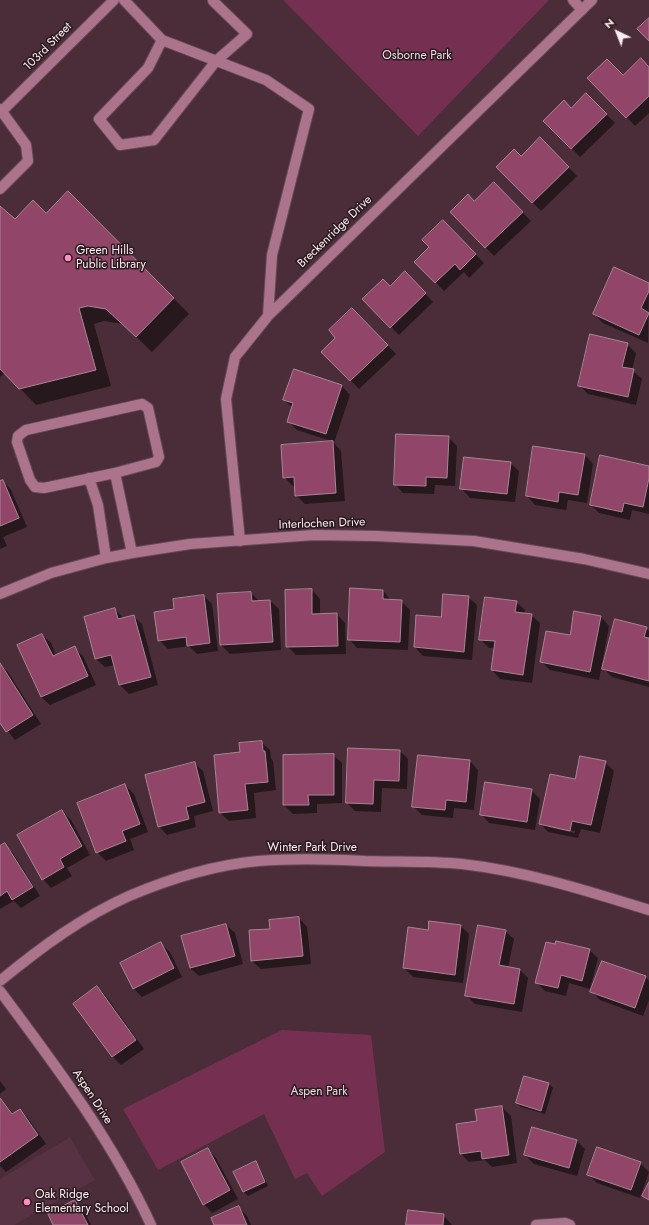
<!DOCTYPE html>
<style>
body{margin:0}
#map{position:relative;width:649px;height:1225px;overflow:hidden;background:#4a2d39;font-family:Jost,sans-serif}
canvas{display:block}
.north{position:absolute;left:597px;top:12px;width:40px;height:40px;-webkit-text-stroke:3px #281a1f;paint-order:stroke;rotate:317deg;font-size:11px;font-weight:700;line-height:16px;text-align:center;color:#ffebf2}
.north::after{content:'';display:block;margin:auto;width:14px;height:18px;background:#ffebf2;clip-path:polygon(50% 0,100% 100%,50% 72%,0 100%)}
</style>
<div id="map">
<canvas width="649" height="1225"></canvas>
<div class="north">N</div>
</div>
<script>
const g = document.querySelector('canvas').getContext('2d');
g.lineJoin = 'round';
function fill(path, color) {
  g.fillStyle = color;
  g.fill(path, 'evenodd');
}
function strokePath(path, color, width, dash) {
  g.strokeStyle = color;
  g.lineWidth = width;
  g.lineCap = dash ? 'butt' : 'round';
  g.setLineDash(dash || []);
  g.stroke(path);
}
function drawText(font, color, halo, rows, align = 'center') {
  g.font = font + ' Jost,sans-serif';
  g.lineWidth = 3;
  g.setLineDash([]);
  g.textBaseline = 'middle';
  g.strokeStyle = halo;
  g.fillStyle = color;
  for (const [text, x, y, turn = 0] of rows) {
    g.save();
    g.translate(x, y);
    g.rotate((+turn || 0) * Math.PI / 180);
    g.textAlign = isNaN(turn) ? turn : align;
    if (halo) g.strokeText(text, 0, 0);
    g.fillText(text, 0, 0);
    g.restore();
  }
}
const built = new Path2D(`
 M70,1137L95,1180L14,1225H0V1179Z`);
const green = new Path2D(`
 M283,0H549L418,136Z
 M282,1030L371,1035L385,1152L322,1196L307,1173L295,1179L264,1114L158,1170L123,1109Z`);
const shadow = new Path2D(`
 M649,68V113L635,126L589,78L624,77Z
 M586,94L615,123L580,157L545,121L571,109Z
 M540,138L577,176L541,211L498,167L521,157Z
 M494,183L531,221L494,256L451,212L475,202Z
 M68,192L189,314L152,352L123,324L104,321L94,324L111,386L36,405L5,373L0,377V207L15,221L46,214Z
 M443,221L484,263L469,278L464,272L444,291L416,262L431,247Z
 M405,273L433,302L399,335L363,299L390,287Z
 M649,284L648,343L603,323L594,314Z
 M352,309L396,354L359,389L323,352L337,338Z
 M627,344L636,353L632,370L642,379L636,405L588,394L579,385Z
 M342,386L350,395L334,443L341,451L345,501L305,504L296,495L295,486H293L284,477L282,446L334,442L297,430L288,421L293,408L284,400Z
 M448,437L457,446L455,486L435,485L434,494L403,493L395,484Z
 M585,455L593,464L587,503L568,500L566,510L535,505L527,496Z
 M510,463L519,471L515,502L470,498L462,489Z
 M649,467V514L632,510L630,520L599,513L591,505Z
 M3,481L11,490L27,527L3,537L7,546L0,549V482Z
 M312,590L320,599V615L337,614L345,623L346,654L296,655L287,646Z
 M383,590L391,601H401L410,610L408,650L357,648L349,639Z
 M251,593L260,602L270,601L279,609L281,650L230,654L221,645L218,595Z
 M204,596L212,604L218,651L197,654L189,646L168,649L159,640L176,610Z
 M468,597L477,605L472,660L423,656L415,647L442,618Z
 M516,602L525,610L524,614L531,615L540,623L532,683L500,679L492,670L495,648H489L480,639Z
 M115,609L123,618L133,616L142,624L158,685L129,694L120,685L115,665L105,667L96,659Z
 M575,612L601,617L609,626L599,680L550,670L541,661L571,636Z
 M646,628L649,631V687L612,677L604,669Z
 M42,635L51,643L56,656L74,648L83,656L96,685L50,705L41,697L19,645Z
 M0,664L8,672L41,724L15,740L0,721Z
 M261,742L270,750L271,758L273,761L276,790L254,793L256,818L229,821L220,813L215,756L241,753Z
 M400,751L408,759L407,789L382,788L381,812L355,811L347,803Z
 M333,755L342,763V803L317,804V813L293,814L284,805V756Z
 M470,761L478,770L474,810L454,808L453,818L422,815L413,806Z
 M605,762L614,771L600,833L581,829L578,838L548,832L540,823L576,780ZM548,825L575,831V833L548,827Z
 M194,763L203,771L213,811L194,816L196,827L167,835L159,826Z
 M125,785L134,794L148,832L130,839L134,850L106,861L97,852Z
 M531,790L540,799L535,830L489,823L481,814Z
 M62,811L71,820L90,855L67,868L72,876L51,888L43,879Z
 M4,844L13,853L40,896L21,908L14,901L0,909V847Z
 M299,918L307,927L311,964L261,969L252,961L271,930Z
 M430,922L461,926L469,934L463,983L413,977L404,968L429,931Z
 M226,925L235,933L243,964L199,976L190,968Z
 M505,931L514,939L508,968L520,970L528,978L522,1012L475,1004L466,995Z
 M161,944L170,952L182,977L142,997L134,989L121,963Z
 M589,950L598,958L590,989L569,983L566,996L545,991L537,983Z
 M602,962L646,977L649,981V1000L643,1016L600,1000L592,992Z
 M97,987L106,996L144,1049L121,1065L113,1057L74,1004Z
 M524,1077L549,1084L553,1088L545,1114L521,1107L517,1103Z
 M0,1081L6,1089L0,1094Z
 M0,1099L14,1114L20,1110L28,1118L46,1144L6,1172L0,1166Z
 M502,1107L511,1116L517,1163L492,1167L485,1160L469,1162L461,1154L478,1122Z
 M577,1141L585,1149L577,1176L534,1164L525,1155Z
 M208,1149L216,1158L238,1199L212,1213L204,1204Z
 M255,1162L259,1167L268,1186L248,1196L244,1192L234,1172Z
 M640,1163L649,1172L640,1198L597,1183L588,1174Z
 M75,1201L83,1209L91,1225H55Z
 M239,1208L247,1216L251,1225H215Z
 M443,1215L452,1225H407Z`);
const building = new Path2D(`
 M649,18V41L637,29Z
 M641,58L649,67V96L626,118L587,78L607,59L623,75Z
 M586,93L607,114L571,149L543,121L564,100L571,108Z
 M540,137L569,167L532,203L496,167L514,149L521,156Z
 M494,182L523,212L485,248L450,212L468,194L474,201Z
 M68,191L174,298L136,337L106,309L88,306L79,308L96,370L19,389L0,369V206L15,219L33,200L46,213Z
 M443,220L476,254L460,270L455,264L435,283L414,262L429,247L422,240Z
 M614,267L649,283V291L641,308L649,313L639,335L593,314Z
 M405,271L426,293L390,328L362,299L383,279L390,286Z
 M352,308L388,345L350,381L321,352L335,338L329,330Z
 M590,334L628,343L622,367L634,369L628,397L578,386Z
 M294,369L342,385L326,434L287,422L293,403L283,400Z
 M396,434L449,436L447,478L426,477V486L394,485Z
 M333,441L336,493L295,496L294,477L283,478L281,445Z
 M533,446L585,454L578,495L559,492L558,502L526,496Z
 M600,455L649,466V478L643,507L624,503L622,512L590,505Z
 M464,457L511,462L507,494L460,489Z
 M3,480L19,518L0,526V481Z
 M350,588L383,590V599L402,600L400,642L348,640Z
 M312,589V614L337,613L338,646L286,647L285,590Z
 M251,592L252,601L270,600L273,642L220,645L217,594Z
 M443,594L469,596L464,652L414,647L416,615L441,617Z
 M204,595L210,643L187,646L186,637L158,641L154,612L174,609L173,599Z
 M485,597L517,601L515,612L532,614L523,675L491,670L495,641L479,640Z
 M115,608L118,619L134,615L151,677L119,685L111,655L95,659L84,617Z
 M574,611L601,616L590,672L540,662L546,631L570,635Z
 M615,619L647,627L644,637L649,638V681L602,669Z
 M42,634L53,656L75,646L88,676L41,697L17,645Z
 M0,663L33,715L6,732L0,723Z
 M262,741L263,751H265L268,782L245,784L248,810L219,813L214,755L240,752L239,743Z
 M348,748L400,750L399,781L374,780L373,804L346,803Z
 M334,754V795H308L309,805H283V755Z
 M418,755L470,760L466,802L446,800L445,810L412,807Z
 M580,756L606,761L591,825L572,821L570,831L539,824L550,774L575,779Z
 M195,762L205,802L186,807L189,819L158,827L145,775Z
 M485,782L532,789L527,822L480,815Z
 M125,784L140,824L122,831L126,841L96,853L77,803Z
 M62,810L82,846L60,859L64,867L42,880L17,835Z
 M5,843L33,887L12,900L7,891L0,896V846Z
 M299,917L303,956L251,961L249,930L270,929L269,920Z
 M429,921L461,925L455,975L403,968L408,927L428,930Z
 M226,924L235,956L190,968L181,936Z
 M478,925L506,930L499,965L520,969L514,1004L465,996Z
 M556,941L590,949L582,981L561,975L558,988L535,983L546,942L555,944Z
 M161,942L174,968L133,989L120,963Z
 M602,961L646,976L635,1008L590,992Z
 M97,986L136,1040L112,1057L73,1004Z
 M524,1076L549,1083L541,1111L516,1103Z
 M0,1098L12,1114L20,1109L38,1135L0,1162Z
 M502,1106L509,1155L482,1159L481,1151L460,1154L456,1124L477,1121L475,1110Z
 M532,1127L577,1140L569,1168L524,1155Z
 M597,1147L641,1162L631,1190L587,1175Z
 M208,1148L230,1190L203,1205L181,1162Z
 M256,1161L265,1182L243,1192L233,1172Z
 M649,1182V1200L642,1196Z
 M75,1200L88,1225H53L48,1214Z
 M239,1206L247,1225H214L211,1218Z
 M408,1210L444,1214L443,1225H406Z`);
const minor = new Path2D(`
 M124,0L162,40L266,80L309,109L272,255L268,316
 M573,0L582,10
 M162,40L148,68L99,119L120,145L154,140L216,61L247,34L213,1
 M0,109L26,145L28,161L0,189
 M0,113L114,0
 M115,473L44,488L35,487L30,480L17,442L18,436L26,430L142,404L148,408L159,457L156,462L115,473L132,553
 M89,478L98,505L106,558
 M240,541L226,399L235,357L268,316L592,0
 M0,594L51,573L106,558L132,553L190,544L314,535L376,536L474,541L584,559L649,574
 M0,981C40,948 82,917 129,896C169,879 215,865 258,861C294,858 330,859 365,861C397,862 430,861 462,864C525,871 588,891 649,910
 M0,991C56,1066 112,1140 151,1225
 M536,1225L565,1223L570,1225`);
const markers = [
 [68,258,4,"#fd8ec0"],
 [27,1202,4,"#fd8ec0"]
];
const streetNames = [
 ["103rd Street",48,47,-45],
 ["Breckenridge Drive",335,232,-44],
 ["Interlochen Drive",322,524,-2],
 ["Winter Park Drive",312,848],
 ["Aspen Drive",92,1097,57]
];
const parkNames = [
 ["Osborne Park",417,56],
 ["Aspen Park",319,1092]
];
const poiNames = [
 ["Green Hills",76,251],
 ["Public Library",76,265],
 ["Oak Ridge",35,1195],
 ["Elementary School",35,1209]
];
fill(built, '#573242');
fill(green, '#753051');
fill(shadow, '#0007');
fill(building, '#914669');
strokePath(building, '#a88593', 1);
strokePath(minor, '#674b57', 12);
strokePath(minor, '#ac748c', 10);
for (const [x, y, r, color] of markers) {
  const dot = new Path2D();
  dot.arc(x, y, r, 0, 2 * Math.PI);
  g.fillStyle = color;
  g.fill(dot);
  strokePath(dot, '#281a1f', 1.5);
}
drawText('12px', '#ffebf2', '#281a1f', streetNames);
drawText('12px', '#f2dbe3', '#281a1f', parkNames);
drawText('12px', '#ffebf2', '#281a1f', poiNames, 'left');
</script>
